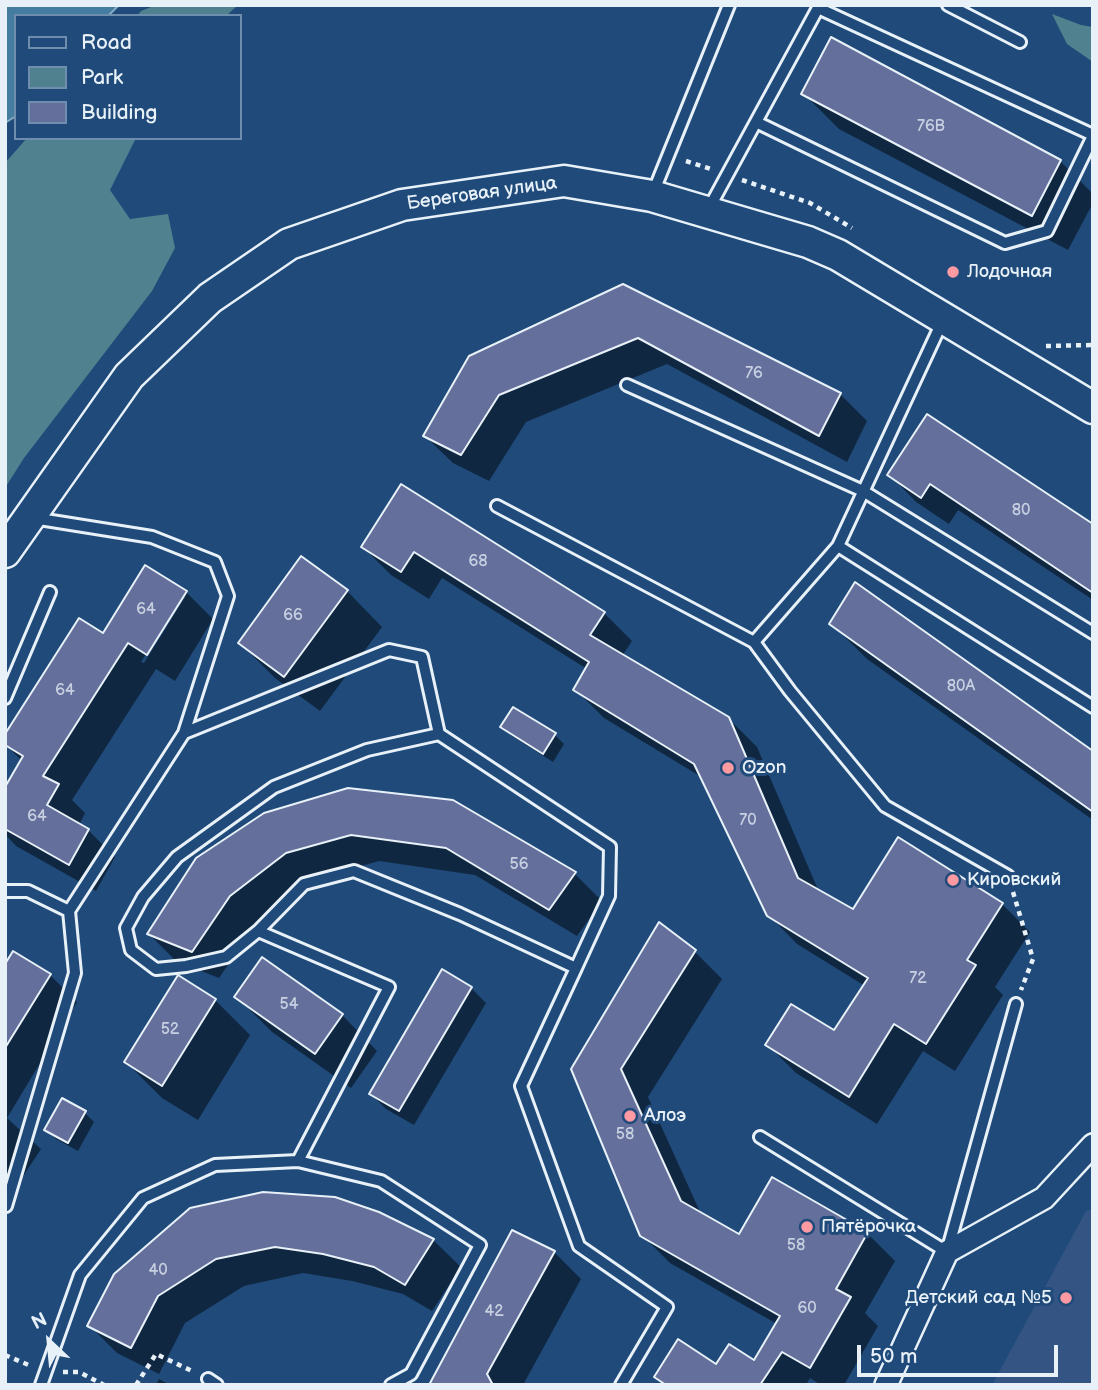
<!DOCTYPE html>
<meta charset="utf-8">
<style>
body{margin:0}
#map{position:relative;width:1098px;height:1390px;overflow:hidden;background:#1f4a7a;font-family:"Balsamiq Sans",sans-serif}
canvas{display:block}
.frame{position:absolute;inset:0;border:7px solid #e8f1f8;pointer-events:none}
.legend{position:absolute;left:14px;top:14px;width:228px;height:126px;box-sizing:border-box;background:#1f4a7a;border:2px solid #6f8dac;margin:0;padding:9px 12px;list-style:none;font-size:21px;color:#e8f1f8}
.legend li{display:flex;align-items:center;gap:14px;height:35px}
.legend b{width:35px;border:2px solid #6f8dac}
.north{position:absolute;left:14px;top:1306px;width:70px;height:70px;-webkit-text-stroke:5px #1f4a7a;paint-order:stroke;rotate:334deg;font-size:19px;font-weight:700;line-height:28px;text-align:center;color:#e8f1f8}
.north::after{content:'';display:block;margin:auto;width:24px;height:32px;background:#e8f1f8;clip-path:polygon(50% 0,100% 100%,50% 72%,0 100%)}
.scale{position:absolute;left:857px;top:1345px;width:201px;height:32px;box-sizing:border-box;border:4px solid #e8f1f8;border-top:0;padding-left:9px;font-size:21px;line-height:24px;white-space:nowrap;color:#e8f1f8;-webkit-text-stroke:5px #1f4a7a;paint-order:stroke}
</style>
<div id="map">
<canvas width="1098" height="1390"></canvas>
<div class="frame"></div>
<ul class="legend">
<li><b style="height:9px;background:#1f4a7a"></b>Road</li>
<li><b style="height:19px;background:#4f828e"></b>Park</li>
<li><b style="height:19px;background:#646f9b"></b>Building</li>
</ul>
<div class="north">N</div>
<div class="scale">50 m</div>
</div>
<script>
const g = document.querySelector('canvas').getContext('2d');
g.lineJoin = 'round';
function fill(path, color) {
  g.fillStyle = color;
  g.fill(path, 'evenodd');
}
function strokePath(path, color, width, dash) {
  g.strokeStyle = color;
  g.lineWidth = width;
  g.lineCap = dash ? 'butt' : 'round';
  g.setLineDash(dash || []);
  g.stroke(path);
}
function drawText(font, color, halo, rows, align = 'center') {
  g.font = font + ' "Balsamiq Sans",sans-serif';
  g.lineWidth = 6;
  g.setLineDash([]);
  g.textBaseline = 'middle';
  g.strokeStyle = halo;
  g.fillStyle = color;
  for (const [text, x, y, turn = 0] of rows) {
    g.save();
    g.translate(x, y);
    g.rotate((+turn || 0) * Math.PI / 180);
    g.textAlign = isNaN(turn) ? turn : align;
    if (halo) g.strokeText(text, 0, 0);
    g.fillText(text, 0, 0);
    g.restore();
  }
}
const built = new Path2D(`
 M1093,1209V1385H992L1086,1211Z`);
const green = new Path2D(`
 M156,5H238L226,16H137L141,11Z
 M1052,14L1081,25L1093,27V62L1067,44Z
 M27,138H136L110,190L130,219L168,214L175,248L152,291L24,458L5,488V163Z`);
const water = new Path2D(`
 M5,5H119L108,16H16V116L5,123Z`);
const shadow = new Path2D(`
 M831,40L1060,161L1093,194V203L1068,250L839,129L803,93Z
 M623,286L840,394L867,421L847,462L667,364L526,422L489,481L453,463L425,436Z
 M927,417L1093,526V600L958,510L949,524L916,502L889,474Z
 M402,486L604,613L632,641L622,656L728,718L757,747L819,892L854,912L1002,904L1030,932L995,987L1003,995L955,1071L923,1051L877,1124L796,1073L768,1045L835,1033L865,986L797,944L769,915L703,778L604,718L576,690L587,669L442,578L429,599L391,575L363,547Z
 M347,591L382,627L320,711L275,678L240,643Z
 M186,592L213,619L175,681L156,669L72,800L85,813L79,825L88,830L115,857L96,891L16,846L5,834V790L22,761L5,744L103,635ZM181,597H185L144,663L141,662Z
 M831,623L1093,754V820L867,659Z
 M503,727L555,735L564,744L553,762L512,736Z
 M452,802L575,874L602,901L577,936L475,875L379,861L314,879L257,923L219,978L176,961L149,934L197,859Z
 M695,952L722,979L648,1097L701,1214L740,1236L867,1233L895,1261L865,1313L878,1326L844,1385H821L810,1378L806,1385H664L656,1376L717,1366L755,1363L777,1324L670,1263L642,1235L573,1069Z
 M5,967L50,975L77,1002L7,1118L41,1149L5,1204Z
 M471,988L486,1003L414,1125L386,1109L371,1094Z
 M237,997L342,1015L377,1051L351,1088L272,1032Z
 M215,1000L250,1035L198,1120L162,1098L126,1062Z
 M85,1113L94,1122L78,1151L56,1139L47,1130Z
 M378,1213L433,1240L461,1267L432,1311L403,1294L352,1281L303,1273L244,1286L185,1323L159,1374L117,1353L89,1325L115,1275Z
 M554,1252L581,1279L523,1385H437Z
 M159,1379L170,1385H156Z`);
const building = new Path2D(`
 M831,37L1061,160L1032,216L801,94Z
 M623,284L841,393L819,436L638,338L499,395L461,455L423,436L469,356Z
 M927,414L1093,524V593L930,484L921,498L887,475Z
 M401,484L605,612L590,635L729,717L798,878L853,909L898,837L1003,903L967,960L976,965L926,1044L894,1024L849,1097L765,1045L791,1004L834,1030L868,978L767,916L694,764L573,690L589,662L414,552L401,572L361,547Z
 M301,556L348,590L284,677L238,643Z
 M145,565L187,591L147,655L128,643L43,776L59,784L47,805L89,829L69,865L5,829V787L23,756L5,745V734L79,618L103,633Z
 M855,582L1093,751V812L829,624Z
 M513,707L556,733L543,754L500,727Z
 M348,788L453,800L576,872L549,910L446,848L351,835L286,853L230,896L192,952L147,934L196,858L264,813Z
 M659,922L696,950L621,1069L681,1201L739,1234L772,1177L868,1232L836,1289L851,1297L810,1368L782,1352L760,1385H666L654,1377L678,1339L716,1364L729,1344L754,1360L780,1316L640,1236L571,1069Z
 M13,951L51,974L5,1048V964Z
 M262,957L343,1014L315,1054L234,997Z
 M442,969L472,987L399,1111L369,1094Z
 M178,975L216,999L162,1086L124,1062Z
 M62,1098L86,1111L68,1143L44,1130Z
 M263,1192L335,1197L379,1212L434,1239L405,1285L374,1267L323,1254L275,1247L216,1259L158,1296L131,1348L87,1326L114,1274L190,1208Z
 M512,1230L555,1251L487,1374L493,1385H429Z`);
const path = new Path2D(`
 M686,161L711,169
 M742,180L810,203L852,228
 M1046,346L1093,345
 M1013,892L1033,959L1021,990
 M5,1355L31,1366
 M63,1372H79L104,1385
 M136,1385L156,1354L192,1371`);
const service = new Path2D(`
 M948,5L1020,42
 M756,122L1005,243L1047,231L1093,136
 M653,193L729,5
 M708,210L818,8L1093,135
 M943,320L838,546L1093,707
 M627,385L863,491L1093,633
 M497,506L754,642L790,691L885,806L1008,876
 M33,518L152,537L215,562L228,596L184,733
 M754,642L838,546
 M5,698L50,592
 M5,891H28L69,911L184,733L389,650L422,657L439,734L610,847L609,896L576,968L460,914L354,871L304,884L258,931L389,987L298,1161
 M258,931L226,957L186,966L156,969L131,950L126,928L143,897L177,857L274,787L367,750L439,734
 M576,968L521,1086L579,1246L667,1307L621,1385
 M760,1137L947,1252L1016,1004
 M6,1206L75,973L69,911
 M208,1379L217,1385
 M41,1385L80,1275L143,1198L215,1165L298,1161L381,1181L480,1245L411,1374L391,1385`);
const minor = new Path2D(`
 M886,1385L947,1252L1044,1198L1093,1145`);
const secondary = new Path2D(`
 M5,552L129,376L210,298L289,244L402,205L564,181L652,196L808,242L838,255L1093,408`);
const markers = [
 [953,272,7,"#ff9aa2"],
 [728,768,7,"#ff9aa2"],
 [953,880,7,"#ff9aa2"],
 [630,1116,7,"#ff9aa2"],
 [807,1227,7,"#ff9aa2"],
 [1066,1298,7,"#ff9aa2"]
];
const numberNames = [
 ["76В",931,127],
 ["76",754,374],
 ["80",1021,511],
 ["68",478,562],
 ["64",146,610],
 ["66",293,616],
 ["80А",961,687],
 ["64",65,691],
 ["64",37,817],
 ["70",748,821],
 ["56",519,865],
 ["72",918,979],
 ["54",289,1005],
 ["52",170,1030],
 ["58",625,1135],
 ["58",796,1246],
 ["40",158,1271],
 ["60",807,1309],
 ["42",494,1312]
];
const streetNames = [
 ["Береговая улица",482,194,-8]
];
const poiNames = [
 ["Лодочная",967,272],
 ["Ozon",742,768],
 ["Кировский",967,880],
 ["Алоэ",644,1116],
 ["Пятёрочка",821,1227],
 ["Детский сад №5",1052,1298,"right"]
];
fill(built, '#345584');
fill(green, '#4f828e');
fill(water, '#457da1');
strokePath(water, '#86abc4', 2);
fill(shadow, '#0007');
fill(building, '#646f9b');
strokePath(building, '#e8f1f8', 2);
strokePath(service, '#e8f1f8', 16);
strokePath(minor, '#e8f1f8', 26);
strokePath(secondary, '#e8f1f8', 35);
strokePath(path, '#e8f1f8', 4.5, [5, 5]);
strokePath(service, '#1f4a7a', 10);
strokePath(minor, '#1f4a7a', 21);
strokePath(secondary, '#1f4a7a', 30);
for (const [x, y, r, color] of markers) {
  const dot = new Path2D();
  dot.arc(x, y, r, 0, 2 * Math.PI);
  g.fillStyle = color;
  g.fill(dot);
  strokePath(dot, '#1f4a7a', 2.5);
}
drawText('16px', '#c7d0e1', null, numberNames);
drawText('19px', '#e8f1f8', '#1f4a7a', streetNames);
drawText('19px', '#e8f1f8', '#1f4a7a', poiNames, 'left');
</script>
